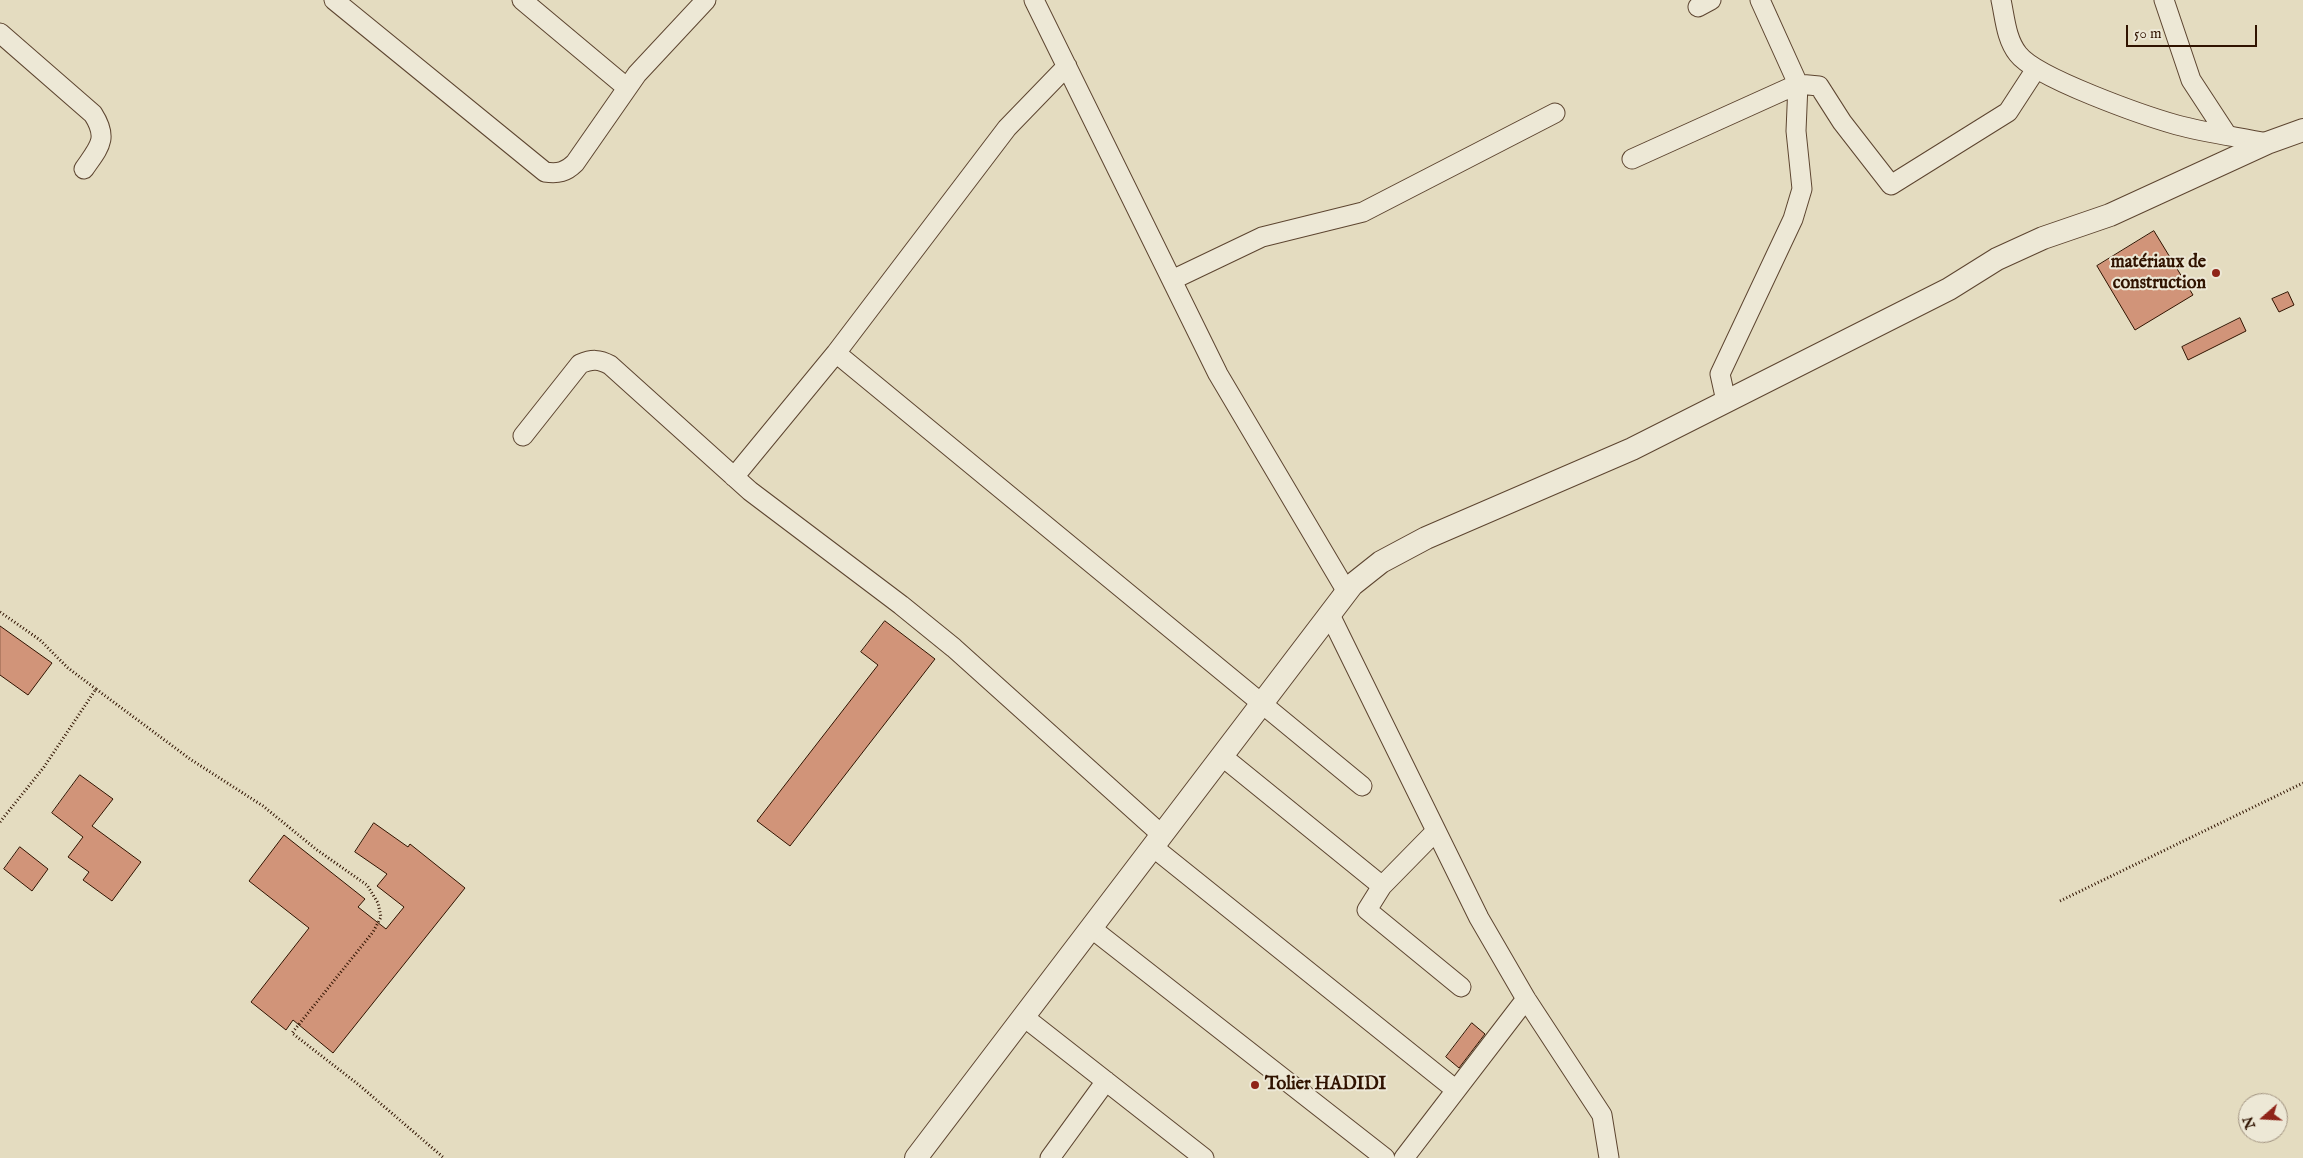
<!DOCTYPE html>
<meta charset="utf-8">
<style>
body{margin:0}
#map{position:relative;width:2303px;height:1158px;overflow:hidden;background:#e4dcc0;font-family:"IM FELL English",serif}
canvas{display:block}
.north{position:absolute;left:2238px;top:1093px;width:50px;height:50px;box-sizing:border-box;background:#ede8d6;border:1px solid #a19380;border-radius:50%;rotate:251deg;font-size:14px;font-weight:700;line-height:20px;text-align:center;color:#301300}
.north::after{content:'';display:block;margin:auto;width:18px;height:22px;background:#8f2418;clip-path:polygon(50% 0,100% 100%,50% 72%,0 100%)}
.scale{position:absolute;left:2126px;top:25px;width:131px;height:22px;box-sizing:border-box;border:2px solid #301300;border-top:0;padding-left:6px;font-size:15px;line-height:18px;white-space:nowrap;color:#301300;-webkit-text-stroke:4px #ede8d6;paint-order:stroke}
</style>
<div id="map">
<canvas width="2303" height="1158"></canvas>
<div class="north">N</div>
<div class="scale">50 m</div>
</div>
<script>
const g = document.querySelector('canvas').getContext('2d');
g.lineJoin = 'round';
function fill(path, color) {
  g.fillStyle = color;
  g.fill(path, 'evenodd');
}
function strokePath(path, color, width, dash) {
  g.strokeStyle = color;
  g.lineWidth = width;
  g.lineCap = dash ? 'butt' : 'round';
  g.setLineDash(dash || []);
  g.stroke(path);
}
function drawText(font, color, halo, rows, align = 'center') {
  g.font = font + ' "IM FELL English",serif';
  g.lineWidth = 4;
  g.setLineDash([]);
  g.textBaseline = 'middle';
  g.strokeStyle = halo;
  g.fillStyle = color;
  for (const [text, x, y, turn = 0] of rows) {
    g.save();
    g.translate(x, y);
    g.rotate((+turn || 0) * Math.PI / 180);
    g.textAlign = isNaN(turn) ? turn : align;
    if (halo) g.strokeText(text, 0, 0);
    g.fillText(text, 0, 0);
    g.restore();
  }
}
const building = new Path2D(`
 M2154,231L2193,295L2135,330L2097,266Z
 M2288,292L2294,305L2279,312L2272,299Z
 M2240,318L2246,331L2188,360L2182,347Z
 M885,621L935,659L790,846L757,821L878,665L861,652Z
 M0,626L52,663L28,695L0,675Z
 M80,775L113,799L92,826L141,862L112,901L83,880L89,872L68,857L83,837L52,813Z
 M374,823L408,847L410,844L465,888L333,1053L293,1020L286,1030L251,1002L309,928L249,881L284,835L365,899L358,907L386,929L404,907L377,886L387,874L355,852Z
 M20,847L48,869L32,891L4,869Z
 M1472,1023L1485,1034L1459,1068L1446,1057Z`);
const path = new Path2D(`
 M0,612L40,640L68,668L96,689
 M0,822L44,767L96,689L190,759L263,806L317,850L367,885L378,903L381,917L373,932L292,1033L359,1085L444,1158
 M2060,901L2303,783`);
const minor = new Path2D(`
 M334,0L545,172C558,174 566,172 575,163L637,74L706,0
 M522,0L626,87
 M1034,0L1218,374L1347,592
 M2001,0C2005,18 2006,39 2018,54C2036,78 2145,116 2177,125C2207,133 2238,137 2267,143
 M2164,0L2191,80L2227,135
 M1698,7L1711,0
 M0,33L93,114C109,139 99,147 84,169
 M1632,159L1798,84L1760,0
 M1172,280L1262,237L1363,212L1555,113
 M836,353L1362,786
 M1726,401L1720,374L1793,219L1802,189L1796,131L1798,84L1819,86L1842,122L1891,185L2008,112L2036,69
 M523,436L580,364C592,359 599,359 610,365L750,491L901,605L954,648L1162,835
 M734,477L836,353L1007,128L1067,66
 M1330,615L1479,918L1526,999L1602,1115L1609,1158
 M1223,757L1382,886
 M1436,831L1382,886L1367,910L1461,987
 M1153,847L1456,1090
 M1091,928L1385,1158
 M1024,1017L1204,1158
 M1050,1158L1106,1081
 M1404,1158L1526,999`);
const tertiary = new Path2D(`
 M916,1158L1352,585L1381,562L1426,538L1632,449L1949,289L1997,259L2043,238L2110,215L2267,143L2303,130`);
const markers = [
 [2216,273,5,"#8f2418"],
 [1255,1085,5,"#8f2418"]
];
const poiNames = [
 ["matériaux de",2206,263],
 ["construction",2206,284],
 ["Tolier HADIDI",1265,1085,"left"]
];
fill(building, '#d19479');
strokePath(building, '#301300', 1);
strokePath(minor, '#5d4530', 21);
strokePath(tertiary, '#5d4530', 24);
strokePath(path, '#301300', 3, [1, 2.5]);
strokePath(minor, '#ede8d6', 19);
strokePath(tertiary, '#ede8d6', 22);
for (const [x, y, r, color] of markers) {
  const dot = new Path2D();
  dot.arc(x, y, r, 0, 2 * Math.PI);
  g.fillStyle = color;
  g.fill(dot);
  strokePath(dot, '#ede8d6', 2);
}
drawText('bold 18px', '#301300', '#ede8d6', poiNames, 'right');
</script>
